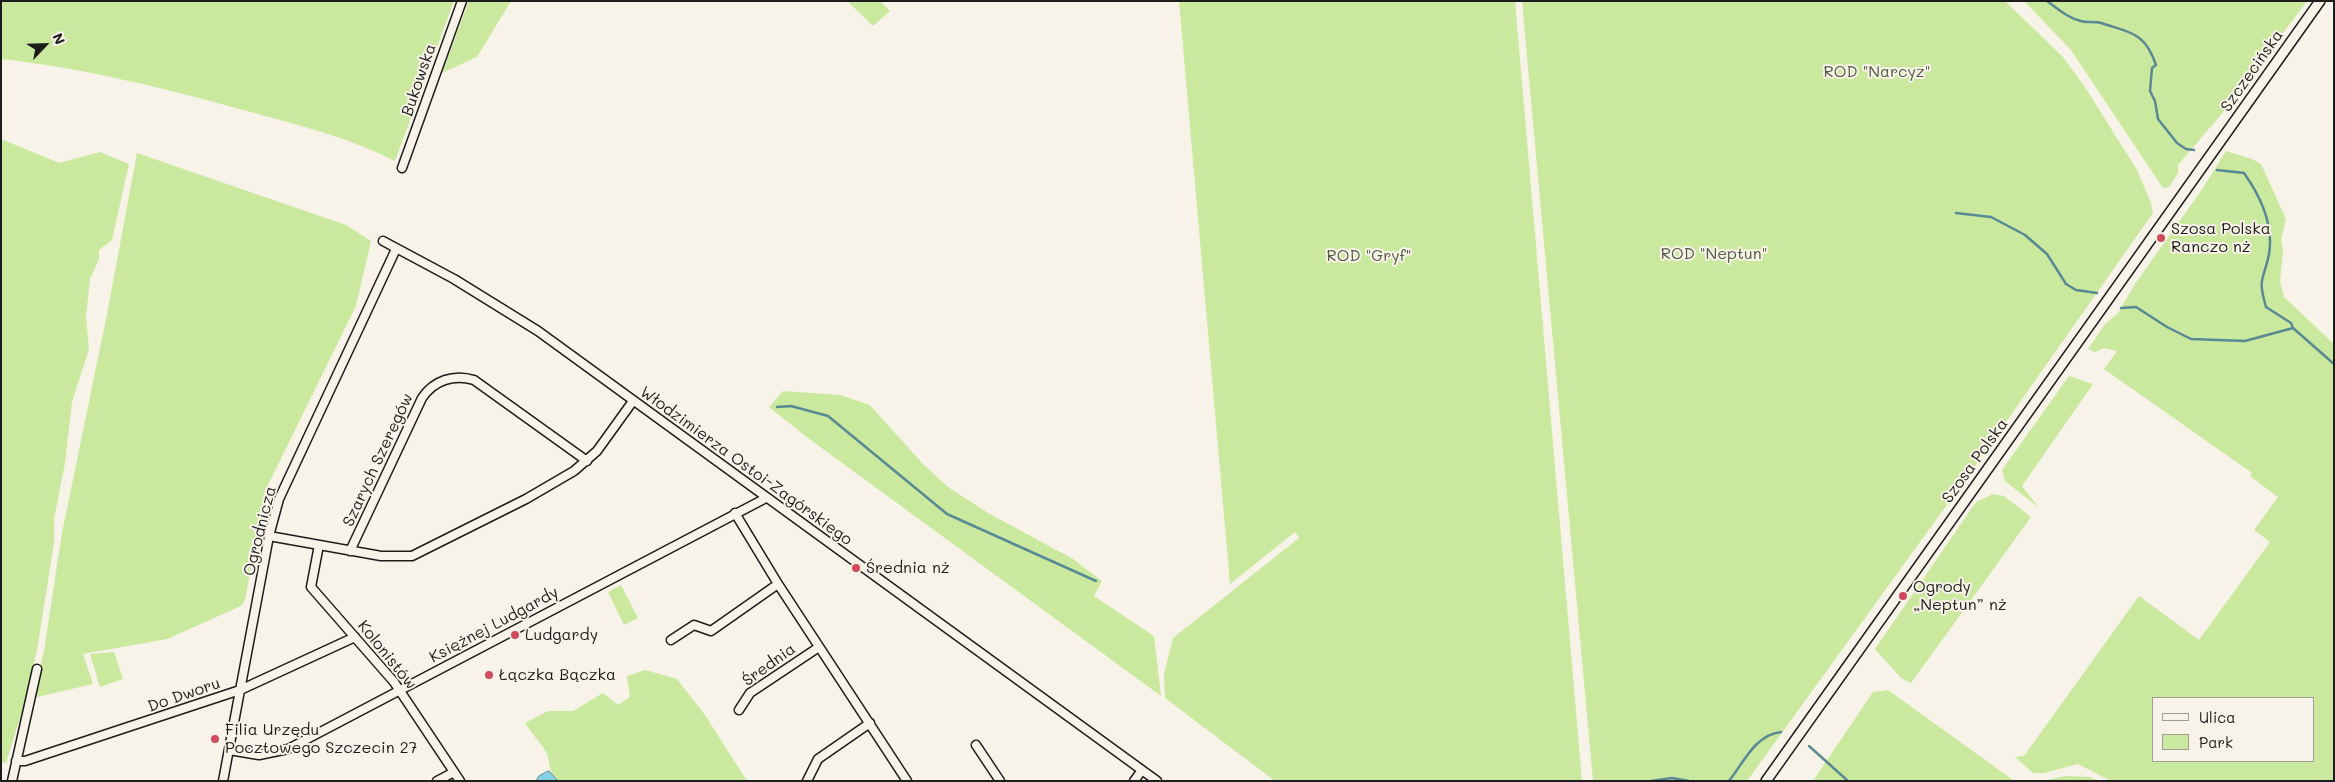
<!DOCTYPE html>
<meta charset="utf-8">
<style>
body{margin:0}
#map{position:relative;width:2335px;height:782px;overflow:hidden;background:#f7f3e8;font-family:Mali,sans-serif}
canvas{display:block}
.frame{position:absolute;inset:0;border:2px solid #1c1c1c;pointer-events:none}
.legend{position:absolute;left:2152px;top:697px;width:162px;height:65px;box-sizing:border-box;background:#f7f3e8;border:1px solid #9f9d96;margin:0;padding:6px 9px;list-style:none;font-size:15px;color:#1c1c1c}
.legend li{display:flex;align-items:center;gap:10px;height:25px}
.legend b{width:25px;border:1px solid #9f9d96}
.north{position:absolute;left:20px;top:20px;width:50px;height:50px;-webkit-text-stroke:4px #f7f3e8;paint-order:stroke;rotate:66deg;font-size:14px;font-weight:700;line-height:20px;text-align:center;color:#1c1c1c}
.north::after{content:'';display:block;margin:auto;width:18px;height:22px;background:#1c1c1c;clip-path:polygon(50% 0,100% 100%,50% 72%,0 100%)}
</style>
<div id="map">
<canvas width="2335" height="782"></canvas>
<div class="frame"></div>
<ul class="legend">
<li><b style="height:6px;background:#f7f3e8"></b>Ulica</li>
<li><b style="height:14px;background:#cbe89f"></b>Park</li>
</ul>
<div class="north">N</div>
</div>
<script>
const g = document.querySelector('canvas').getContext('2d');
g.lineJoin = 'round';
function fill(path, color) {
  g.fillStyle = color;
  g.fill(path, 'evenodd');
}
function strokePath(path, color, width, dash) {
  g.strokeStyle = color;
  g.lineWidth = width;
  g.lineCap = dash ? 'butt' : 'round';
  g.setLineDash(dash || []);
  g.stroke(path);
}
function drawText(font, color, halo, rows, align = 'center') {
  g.font = font + ' Mali,sans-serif';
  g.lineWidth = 4;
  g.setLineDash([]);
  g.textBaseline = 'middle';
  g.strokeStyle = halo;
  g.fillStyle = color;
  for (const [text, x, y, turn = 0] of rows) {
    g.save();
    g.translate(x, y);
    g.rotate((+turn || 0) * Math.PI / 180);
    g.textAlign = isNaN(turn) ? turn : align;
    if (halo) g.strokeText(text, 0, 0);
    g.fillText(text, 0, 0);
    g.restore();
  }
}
const green = new Path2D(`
 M1,1H454L395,161C348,137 298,125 247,111C167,89 84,68 1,59Z
 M469,1H511L477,57L442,73Z
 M847,1H880L890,11L873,26Z
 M1179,1H1515L1582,781H1275L1165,698L1164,674L1173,638L1299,538L1295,532L1230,584Z
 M1522,1H2005L2063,57L2085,87L2137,170L2151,203L2153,213L1975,466L1747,781H1593Z
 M2024,1H2307L2230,104L2178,165V173L2169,187L2163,188L2071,50Z
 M1,139L59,163L100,152L129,164L112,240L99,250V259L90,279L86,317L89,349L72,402L65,463L54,519V543L37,650L26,699L6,763L1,762Z
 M2226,151L2252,159L2261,164L2286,219L2281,240L2283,251L2280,281L2284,297L2334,344V781H2111L2078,764L2044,773H2033L2015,757L2024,756L2139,596L2199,640L2270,542L2254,530L2278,497L2250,476L2252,473L2104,369L2117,351L2104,348L2095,352L2088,349L2105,324L2118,313L2135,284L2203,188ZM2154,698H2314V761H2154Z
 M137,153L346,225L371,241L356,306L265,491L245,600L241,606L167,639L83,654L93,684L33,698L44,651L62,533L107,314Z
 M2069,376L2093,384L2022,486L2038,507L2005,481L2002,470Z
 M783,391L840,395L870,405L922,463L948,487L988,513L1073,559L1102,581L1094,596L1154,636L1161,696L808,438L769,407Z
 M1993,494L2004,496L2031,517L1911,683L1901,678L1875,649L1976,502Z
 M621,585L638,618L624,625L608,592Z
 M114,652L123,679L100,687L90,654Z
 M645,670L677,679L705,715L747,781H558C546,768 552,765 546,752C545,748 529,730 525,723L548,711H573L603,693L618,705L630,697L627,676Z
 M1888,690L2013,780L2015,781H1813L1873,692Z
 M2066,776L2091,777L2097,781H2041Z`);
const water = new Path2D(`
 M549,771L558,781H536L539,776Z`);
const stream = new Path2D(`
 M2047,1C2058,9 2068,18 2081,21C2087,23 2094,21 2101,23C2131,33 2145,32 2156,65L2152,68L2150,91L2155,101L2158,119L2177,143L2186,149L2194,150
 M2217,170L2244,173C2261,197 2274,224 2269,254C2264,281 2257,276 2266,307L2291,323L2293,328L2334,364
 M1956,213L1991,217L2025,235L2047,254L2066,284L2076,290L2097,293
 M2121,308L2136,307L2167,327L2191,339L2245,341L2293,328
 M777,407L791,406L828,416L947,514L1096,581
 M1809,746L1848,781
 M1651,781L1672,778L1689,781
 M1729,781C1744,762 1755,735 1781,732`);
const minor = new Path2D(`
 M402,168L462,1
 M383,241L454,279L538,331L1157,781
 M735,513L778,584L907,781
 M269,536L381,556H412L526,499L574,471L597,451L633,401
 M319,545L311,587L394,682L460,781
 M350,551L422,398C434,380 454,374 474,380L587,461
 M671,640L694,625L711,631L778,584
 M739,710L750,693L819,647
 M976,745L1000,781
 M229,750L259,755L288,749L766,498
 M16,761H25L240,690L355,637
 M12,781L37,669
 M223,781L269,536L279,499L396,249
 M437,781L454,772
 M807,781L818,759L870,723
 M1134,781L1142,770`);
const tertiary = new Path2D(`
 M1766,781L2320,1`);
const markers = [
 [2161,238,5,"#d1495b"],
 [856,568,5,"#d1495b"],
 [1903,596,5,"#d1495b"],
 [515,635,5,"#d1495b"],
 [489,675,5,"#d1495b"],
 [215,739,5,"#d1495b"]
];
const streetNames = [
 ["Szczecińska",2252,71,-55],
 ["Bukowska",419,80,-71],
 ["Szarych Szeregów",378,460,-65],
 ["Szosa Polska",1975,461,-54],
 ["Włodzimierza Ostoi-Zagórskiego",746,466,36],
 ["Ogrodnicza",260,531,-76],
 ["Księżnej Ludgardy",494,625,-28],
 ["Kolonistów",387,655,51],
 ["Średnia",769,665,-36],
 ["Do Dworu",184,695,-19]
];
const parkNames = [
 ["ROD \"Narcyz\"",1877,72],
 ["ROD \"Neptun\"",1714,254],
 ["ROD \"Gryf\"",1369,256]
];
const poiNames = [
 ["Szosa Polska",2171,229],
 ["Ranczo nż",2171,247],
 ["Średnia nż",866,568],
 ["Ogrody",1913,587],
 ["„Neptun” nż",1913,605],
 ["Ludgardy",525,635],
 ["Łączka Bączka",499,675],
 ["Filia Urzędu",225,730],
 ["Pocztowego Szczecin 27",225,748]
];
fill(green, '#cbe89f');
fill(water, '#83d1e2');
strokePath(water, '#5a8993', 1);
strokePath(stream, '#5a8993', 2.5);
strokePath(minor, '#1c1c1c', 11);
strokePath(tertiary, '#1c1c1c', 12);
strokePath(minor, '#f7f3e8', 8);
strokePath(tertiary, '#f7f3e8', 9);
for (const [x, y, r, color] of markers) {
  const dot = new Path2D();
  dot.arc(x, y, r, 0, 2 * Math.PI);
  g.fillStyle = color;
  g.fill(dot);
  strokePath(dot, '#f7f3e8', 2);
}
drawText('16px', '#1c1c1c', '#f7f3e8', streetNames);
drawText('16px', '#515943', '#f7f3e8', parkNames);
drawText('16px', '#1c1c1c', '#f7f3e8', poiNames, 'left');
</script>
